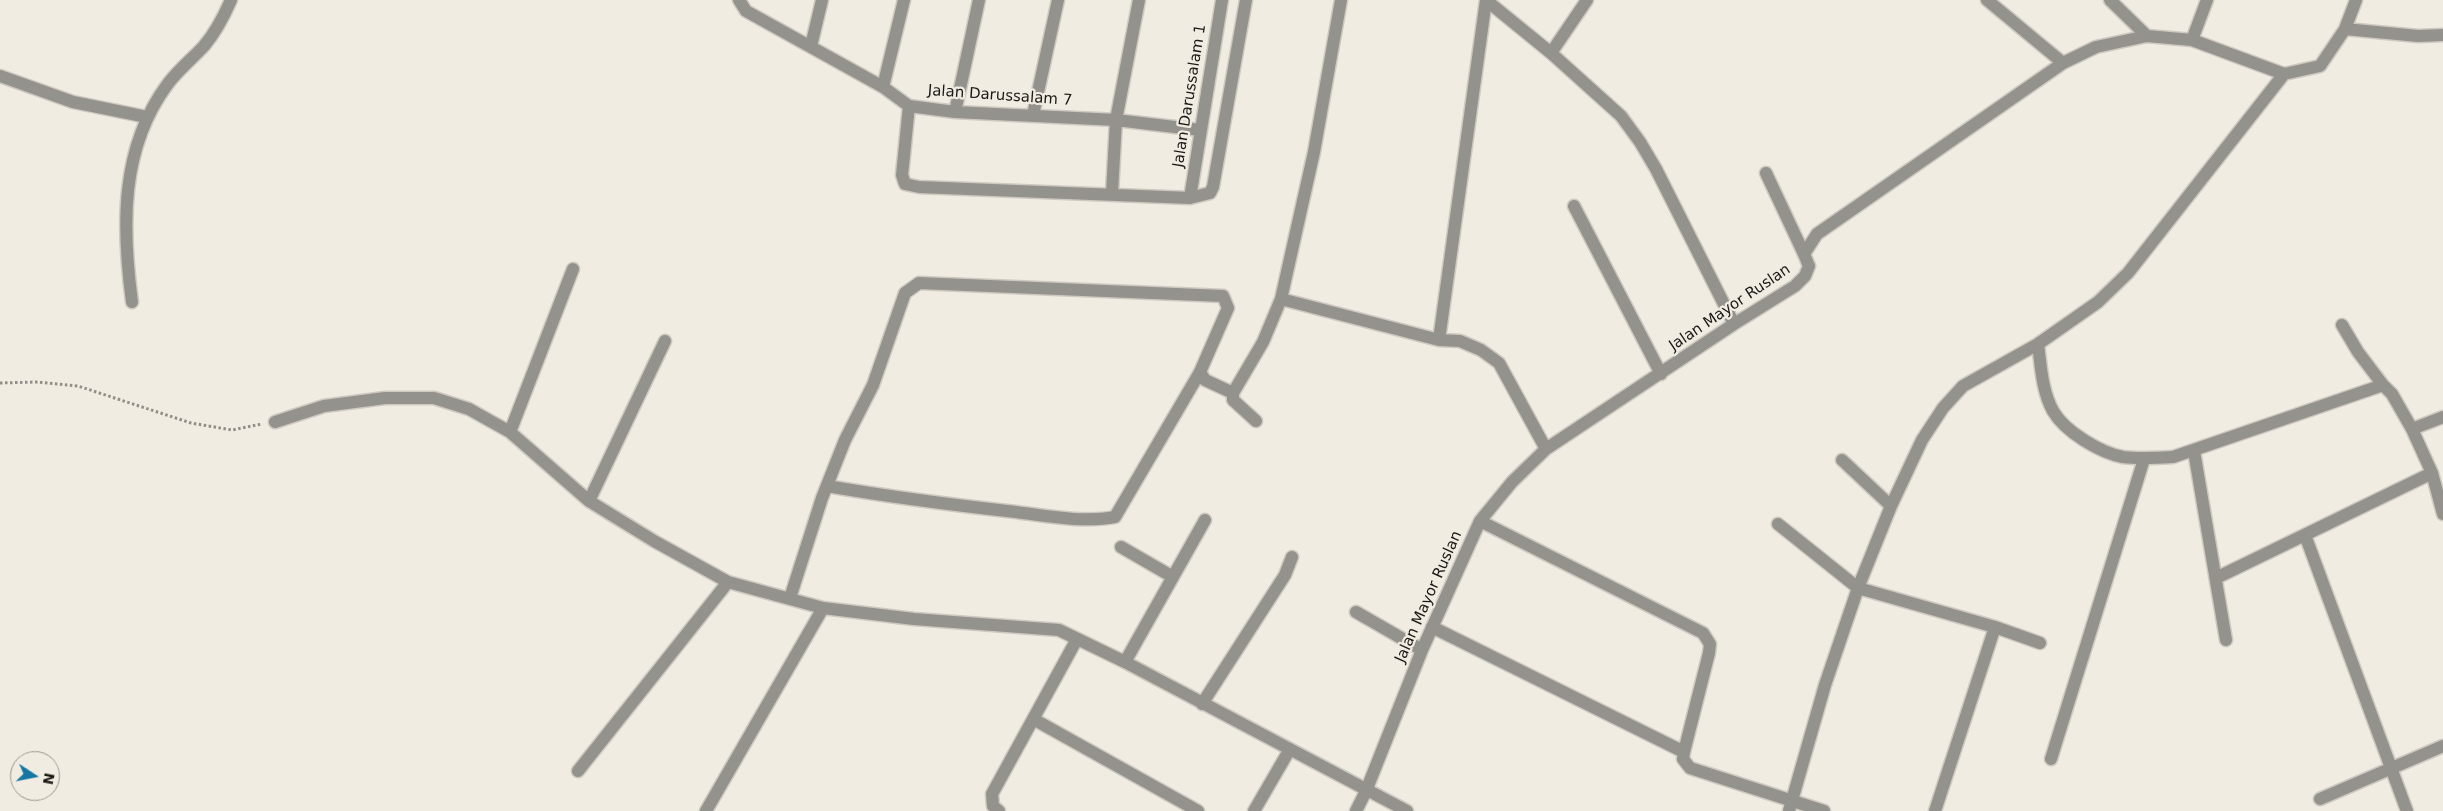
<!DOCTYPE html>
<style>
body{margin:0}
#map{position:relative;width:2443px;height:811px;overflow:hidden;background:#f1ece2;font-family:"DejaVu Sans",sans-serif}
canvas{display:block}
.north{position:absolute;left:10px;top:751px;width:50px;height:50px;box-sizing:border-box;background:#f1ece2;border:1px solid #9b9890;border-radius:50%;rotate:101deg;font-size:14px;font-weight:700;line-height:20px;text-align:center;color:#1b1916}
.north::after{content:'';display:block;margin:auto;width:18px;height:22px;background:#1777a4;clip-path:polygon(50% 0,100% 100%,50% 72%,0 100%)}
</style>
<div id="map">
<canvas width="2443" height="811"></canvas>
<div class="north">N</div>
</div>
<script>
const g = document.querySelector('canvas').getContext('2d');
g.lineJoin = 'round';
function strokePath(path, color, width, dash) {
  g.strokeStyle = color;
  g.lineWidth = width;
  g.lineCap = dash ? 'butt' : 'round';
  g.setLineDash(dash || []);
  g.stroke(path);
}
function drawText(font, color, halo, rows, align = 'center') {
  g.font = font + ' "DejaVu Sans",sans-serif';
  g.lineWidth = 4.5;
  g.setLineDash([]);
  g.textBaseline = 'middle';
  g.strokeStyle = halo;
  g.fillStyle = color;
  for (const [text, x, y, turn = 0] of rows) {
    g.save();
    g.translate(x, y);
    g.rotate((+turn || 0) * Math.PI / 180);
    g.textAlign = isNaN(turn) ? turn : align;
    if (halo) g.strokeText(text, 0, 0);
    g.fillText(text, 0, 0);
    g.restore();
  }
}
const path = new Path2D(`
 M0,383L36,382L78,386L191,423L232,430L262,424`);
const minor = new Path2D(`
 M739,0L746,11L883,87L909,106L955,112L1116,120L1200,130
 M1486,0L1551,53L1621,116L1640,142L1656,169L1734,324
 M1987,0L2063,63
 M2110,0L2147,36
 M2345,29L2418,36L2443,35
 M2192,40L2207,0
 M811,46L822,0
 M1551,53L1587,0
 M0,76L73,102L147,117
 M883,87L904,0
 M909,106L902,175L905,184L919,187L1190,198L1210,193L1213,187L1246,0
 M955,112L979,0
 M1033,115L1058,0
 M1766,173L1804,254
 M1112,193L1116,120L1139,0
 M1190,198L1222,0
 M1574,206L1661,374
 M1281,299L1439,340L1460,341L1481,350L1499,363L1546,449
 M132,302C122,227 120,149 167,85C177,71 192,59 204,46C215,33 224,16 231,0
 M2342,325L2358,352L2383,385
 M1439,340L1486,0
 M2038,344C2041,367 2042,391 2053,411C2065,432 2101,453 2123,457C2140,459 2156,458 2173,457L2383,385L2392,394L2412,429L2443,417
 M1256,421L1233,400V393L1263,342L1281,299L1314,152L1341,0
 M275,422L324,406L385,398H434L469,409L510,432L589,501L654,541L728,582L823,608L914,619L1059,630L1125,662L1407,811
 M2412,429L2432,473L2443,514
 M510,432L573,269
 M2194,451L2226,640
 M1842,460L1891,506
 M827,486C890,497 953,505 1016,512C1048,516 1083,523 1115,517L1200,372
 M589,501L665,341
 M1480,521L1703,633L1710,644L1709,653L1684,752L1683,759L1690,768L1824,811
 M1778,524L1858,588L1995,627L2040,643
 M2305,535L2407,811
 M1121,547L1173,577
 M2216,578L2432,473
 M790,598L822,498L845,440L873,385L905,293L919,283L1223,296L1228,308L1200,372L1205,380L1233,393
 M1356,612L1422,650
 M1432,627L1684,752
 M1125,662L1205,520
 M1202,704L1285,575L1292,557
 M1035,720L1198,811
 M2051,759L2144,459
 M578,771L728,582
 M2320,799L2443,746
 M706,811L823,608
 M999,811L993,806L992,794L1077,639
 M1254,811L1290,749
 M1356,811L1366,791L1422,650L1480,521L1512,482L1546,449L1734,324L1795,286L1805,276L1809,266L1804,254L1817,234L2063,63L2096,47L2147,36L2192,40L2284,74L2320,66L2345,29L2356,0
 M1789,811L1825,685L1858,588L1891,506L1922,440L1943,408L1963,386L2038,344L2098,302L2128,273L2284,74
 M1935,811L1995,627`);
const streetNames = [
 ["Jalan Darussalam 7",1000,96,4],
 ["Jalan Darussalam 1",1190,96,-81],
 ["Jalan Mayor Ruslan",1730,308,-34],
 ["Jalan Mayor Ruslan",1429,597,-66]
];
strokePath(minor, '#cfcac1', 15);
strokePath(path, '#928e87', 3, [2.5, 2.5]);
strokePath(minor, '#94928d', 12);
drawText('15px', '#1b1916', '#f1ece2', streetNames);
</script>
